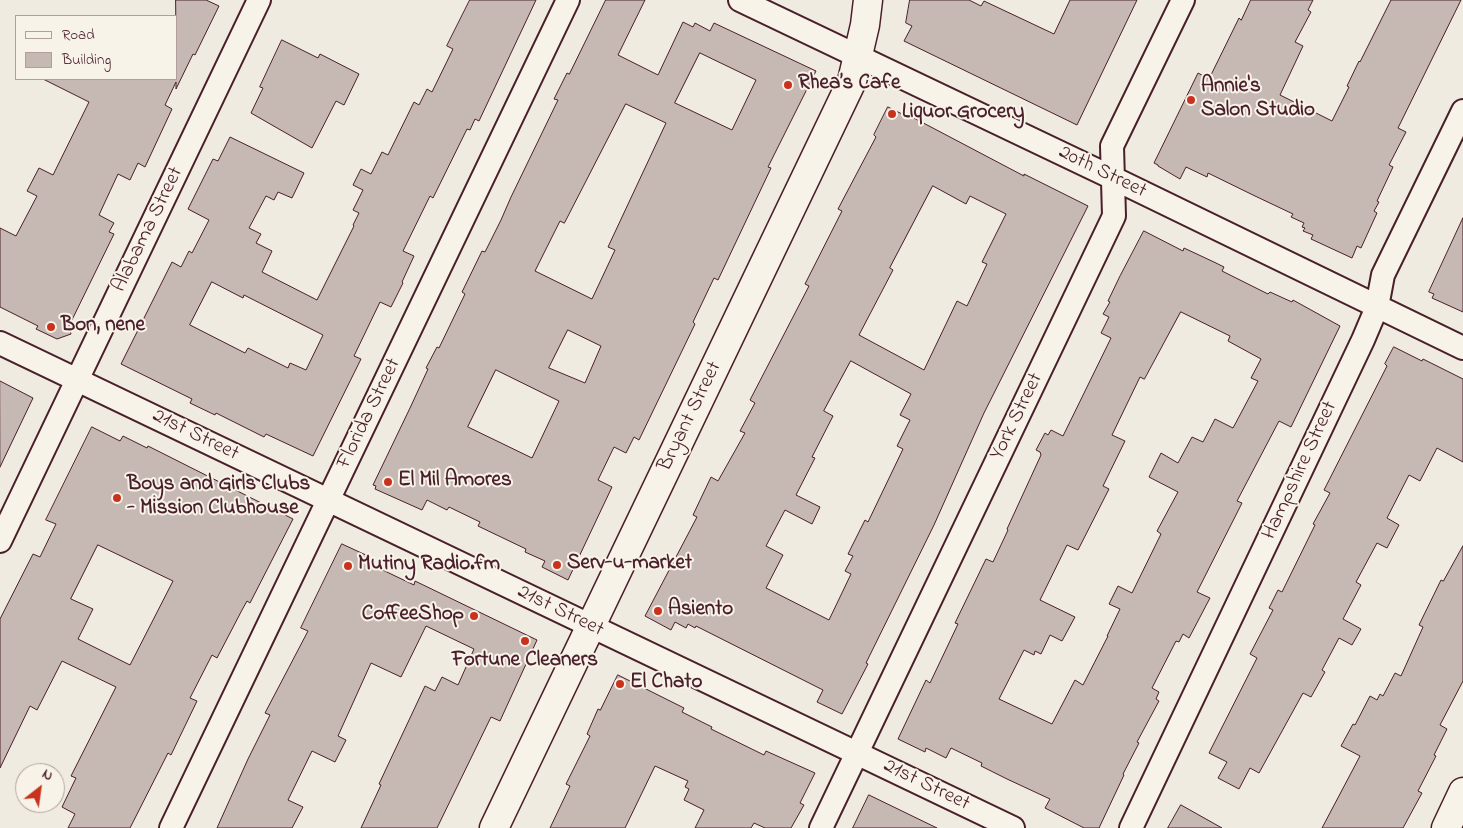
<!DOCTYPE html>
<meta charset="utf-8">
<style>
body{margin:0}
#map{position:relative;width:1463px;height:828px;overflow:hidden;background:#f0ebe0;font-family:"Indie Flower",sans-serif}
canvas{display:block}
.legend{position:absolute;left:15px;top:15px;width:162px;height:65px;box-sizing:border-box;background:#f7f3e8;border:1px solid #b29e9c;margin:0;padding:6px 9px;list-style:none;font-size:15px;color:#4a1f2b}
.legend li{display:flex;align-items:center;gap:10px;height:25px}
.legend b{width:25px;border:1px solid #b29e9c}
.north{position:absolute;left:15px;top:763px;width:50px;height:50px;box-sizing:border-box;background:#f7f3e8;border:1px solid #b29e9c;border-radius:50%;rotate:30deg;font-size:14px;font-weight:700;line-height:20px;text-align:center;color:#4a1f2b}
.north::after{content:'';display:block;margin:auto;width:18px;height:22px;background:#c8321e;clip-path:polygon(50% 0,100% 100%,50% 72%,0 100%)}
</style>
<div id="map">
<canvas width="1463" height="828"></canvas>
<ul class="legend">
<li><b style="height:6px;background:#f7f3e8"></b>Road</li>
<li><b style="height:14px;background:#c6b8b3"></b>Building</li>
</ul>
<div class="north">N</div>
</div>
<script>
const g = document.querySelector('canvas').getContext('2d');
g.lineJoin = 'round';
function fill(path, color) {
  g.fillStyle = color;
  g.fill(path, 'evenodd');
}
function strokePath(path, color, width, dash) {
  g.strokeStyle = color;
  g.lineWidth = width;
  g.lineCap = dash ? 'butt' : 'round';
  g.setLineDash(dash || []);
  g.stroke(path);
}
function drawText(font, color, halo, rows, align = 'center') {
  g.font = font + ' "Indie Flower",sans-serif';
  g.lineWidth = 4;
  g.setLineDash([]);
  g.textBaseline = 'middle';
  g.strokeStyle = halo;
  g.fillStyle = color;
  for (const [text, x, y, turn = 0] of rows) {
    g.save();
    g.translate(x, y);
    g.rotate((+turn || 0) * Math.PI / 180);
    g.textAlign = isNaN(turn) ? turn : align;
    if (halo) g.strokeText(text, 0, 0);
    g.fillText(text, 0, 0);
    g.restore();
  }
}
const building = new Path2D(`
 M176,0H206L219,6L195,55L193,54L176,89V82L165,105L172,109L145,167L138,163L130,180L118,174L99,215L114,223L109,232L114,234L69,326L71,334L57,339L36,329L38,326L0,307V228L16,236L37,196L27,191L39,168L53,175L89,102L43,79H176Z
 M470,0H536L479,121L475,119L470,130L467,129L433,198L430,196L403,251L414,256L402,282L403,283L391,307L380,302L354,356L361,359L313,456L266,434L264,437L216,413L215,415L190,403L192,399L121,364L172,262L181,267L189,251L192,253L209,220L188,209L213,159L218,161L230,137L304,173L292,198L278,192L274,200L266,196L249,228L261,234L256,243L272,251L262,272L317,300L354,226L353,225L359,213L353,210L363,190L353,185L361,169L371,174L382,152L388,155L414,102L419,105L427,89L432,92L453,49L447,46ZM212,282L243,298L244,295L323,335L306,370L290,363L288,368L248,348L245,353L190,325Z
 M606,0H645L618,55L658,75L683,22L693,27L695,23L710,31L714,23L816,71L768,167L771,168L718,280L714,278L693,322L695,324L639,440L634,437L626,453L614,447L598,480L612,487L568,580L542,567L545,561L525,552L526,549L478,526L480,522L449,507L447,510L427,500L422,510L375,489L376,486L373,485L410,408L428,369L426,368L437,347L439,348L465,294L462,292L482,251L485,252L501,220L511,197L558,100L554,99L567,73L569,74ZM700,53L756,80L732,130L675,103ZM626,104L666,123L608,247L615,250L592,299L535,271L560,221L564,223ZM568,330L601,346L585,383L549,368ZM496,370L559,401L532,458L468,427Z
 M910,0H969L981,6L984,1L1054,34L1070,0H1137L1077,125L904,41L912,26L906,23Z
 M1251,0H1313L1308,10L1311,12L1295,42L1303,46L1280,95L1332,121L1349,87L1347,86L1359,61L1360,62L1391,0H1461L1398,128L1406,132L1389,165L1393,167L1377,201L1379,202L1374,211L1377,213L1361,248L1357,246L1352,258L1311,239L1313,235L1303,231L1305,228L1302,227L1304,223L1291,217L1293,214L1255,196L1208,173L1207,177L1186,167L1180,179L1158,166V165L1154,163L1198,73L1209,79L1239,18L1241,20Z
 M282,40L318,58L320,54L359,74L344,105L336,101L312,148L251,113L263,88L260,87Z
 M888,107L912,119V117L1024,176V174L1088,206L984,413L934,525L866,663L868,664L842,714L817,702L823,690L696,626L695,628L688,624L686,628L675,622L671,630L645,616L697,517L693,515L711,477L718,481L745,433L740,431L755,403L750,400L809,286L805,284L842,211L838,209L876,137L874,135ZM933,186L966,204L970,196L1006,214L982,262L987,264L967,306L957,301L924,370L859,335L893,270L890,268ZM851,361L911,394L900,415L910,420L897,446L903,449L868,522L865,520L848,554L853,556L845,571L851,574L829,620L766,588L783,555L766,546L785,510L812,524L820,507L796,495L815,458L812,457L833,416L824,411Z
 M1463,218V312L1432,298L1434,294L1429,292Z
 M1144,231L1183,251L1184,248L1216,263L1224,267L1222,271L1268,294L1270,292L1292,302L1293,300L1340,326L1291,427L1279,421L1237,501L1242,503L1197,592L1210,598L1189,638L1183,634L1179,642L1176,641L1152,688L1159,692L1156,699L1159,701L1137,742L1139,743L1123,774L1124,775L1099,828H1084L1045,808L1050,799L1007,779L981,766L982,763L951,748L946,758L926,748L925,752L898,739L926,680L930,683L958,624L955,623L986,559L993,562L1008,530L1007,529L1041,455L1040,452L1036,450L1045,433L1048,435L1051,430L1063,436L1111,338L1101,333L1109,317L1103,314L1110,302L1108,301L1120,276ZM1181,312L1230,336L1228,341L1261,359L1251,378L1258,381L1233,428L1215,419L1203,442L1192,437L1178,463L1161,453L1149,477L1178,492L1157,531L1161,534L1132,593L1118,586L1109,604L1120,609L1107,636H1108L1083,685L1075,680L1052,724L999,699L1024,650L1034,655L1035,651L1041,654L1050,635L1062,641L1075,617L1040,600L1067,545L1078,550L1109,489L1103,486L1125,441L1112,435L1140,377L1144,379Z
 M1394,347L1422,361L1423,359L1463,379V462L1437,448L1420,481L1409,475L1387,518L1399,525L1387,548L1377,543L1356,582L1361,585L1343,619L1361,629L1352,645L1339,638L1322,670L1325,672L1311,697L1303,693L1259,773L1250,768L1239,789L1218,778L1227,762L1209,753L1257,658L1250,654L1273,610L1269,608L1278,590L1282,592L1315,525L1313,524L1330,493L1324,490L1387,366L1385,364Z
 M0,381L33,398L0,467Z
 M92,427L120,441L123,436L147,448L148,446L293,519L250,603L247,601L242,610L217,658L212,655L190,698L197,701L171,755L168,753L130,828H68L75,814L62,807L76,778L71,776L116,687L62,661L37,710L30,706L0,768V619L33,554L40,557L56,524L46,520ZM98,545L173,581L130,665L78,639L93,609L71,599Z
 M342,544L368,556L366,562L414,585L415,581L537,640L500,721L491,717L437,828H361L381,785L379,784L425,686L435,691L442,677L458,685L474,649L426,626L401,677L371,663L338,736L346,740L335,762L312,751L288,800L303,807L292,828H217L248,759L270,715L265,713L308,631L301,628Z
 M1463,546V681L1440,725L1447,729L1434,755L1436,756L1418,791L1422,793L1403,828H1322L1360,756L1341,746L1353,724L1355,725L1370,696L1377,700L1380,694L1383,696L1395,673L1401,676L1423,627L1419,625L1441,580L1443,581Z
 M618,675L684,708L682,712L712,727L711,729L764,755L766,751L815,773L800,803L804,805L791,828H765L754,823L751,828H695L704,810L684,800L689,789L685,787L688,781L655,766L625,828H550L570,786L566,784L590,736L587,734L598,709L600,710Z
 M869,795L937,828H853Z
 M1181,805L1222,828H1168Z`);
const street = new Path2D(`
 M740,0L1113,178L1463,348
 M0,343L1013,828
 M0,541L259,0
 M171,828L568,0
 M821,828L1114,216L1112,146L1183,0
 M1131,828L1363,340L1377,307L1383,275L1463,111`);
const secondary = new Path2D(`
 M494,828L852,81L865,25L868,0
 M1446,828L1463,792`);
const markers = [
 [788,85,5,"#c8321e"],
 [1191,100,5,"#c8321e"],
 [892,114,5,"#c8321e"],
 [51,327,5,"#c8321e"],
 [388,482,5,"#c8321e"],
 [117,498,5,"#c8321e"],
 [557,565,5,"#c8321e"],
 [348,566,5,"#c8321e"],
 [658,611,5,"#c8321e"],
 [474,616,5,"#c8321e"],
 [525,641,5,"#c8321e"],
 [620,684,5,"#c8321e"]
];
const poiNames = [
 ["Rhea’s Cafe",798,85],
 ["Annie's",1201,88],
 ["Salon Studio",1201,112],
 ["Liquor Grocery",902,114],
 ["Bon, nene",61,327],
 ["El Mil Amores",398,482],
 ["Boys and Girls Clubs",127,486],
 ["- Mission Clubhouse",127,510],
 ["Serv-u-market",567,565],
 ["Mutiny Radio.fm",358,566],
 ["Asiento",668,611],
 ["CoffeeShop",464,616,"right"],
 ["Fortune Cleaners",525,662,"center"],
 ["El Chato",630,684]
];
const streetNames = [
 ["20th Street",1102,173,26],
 ["Alabama Street",149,230,-64],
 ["Florida Street",370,414,-64],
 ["Bryant Street",691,417,-64],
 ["York Street",1018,417,-64],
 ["21st Street",195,436,26],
 ["Hampshire Street",1301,471,-65],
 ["21st Street",560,612,26],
 ["21st Street",926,786,26]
];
fill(building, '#c6b8b3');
strokePath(building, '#4a1f2b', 1);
strokePath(street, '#4a1f2b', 26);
strokePath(secondary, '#4a1f2b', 31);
strokePath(street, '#f7f3e8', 22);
strokePath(secondary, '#f7f3e8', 28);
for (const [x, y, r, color] of markers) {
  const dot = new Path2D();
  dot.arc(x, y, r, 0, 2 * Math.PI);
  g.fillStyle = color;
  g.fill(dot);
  strokePath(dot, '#f7f3e8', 2);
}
drawText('bold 21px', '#4a1f2b', '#f7f3e8', poiNames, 'left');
drawText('21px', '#4a1f2b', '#f7f3e8', streetNames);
</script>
